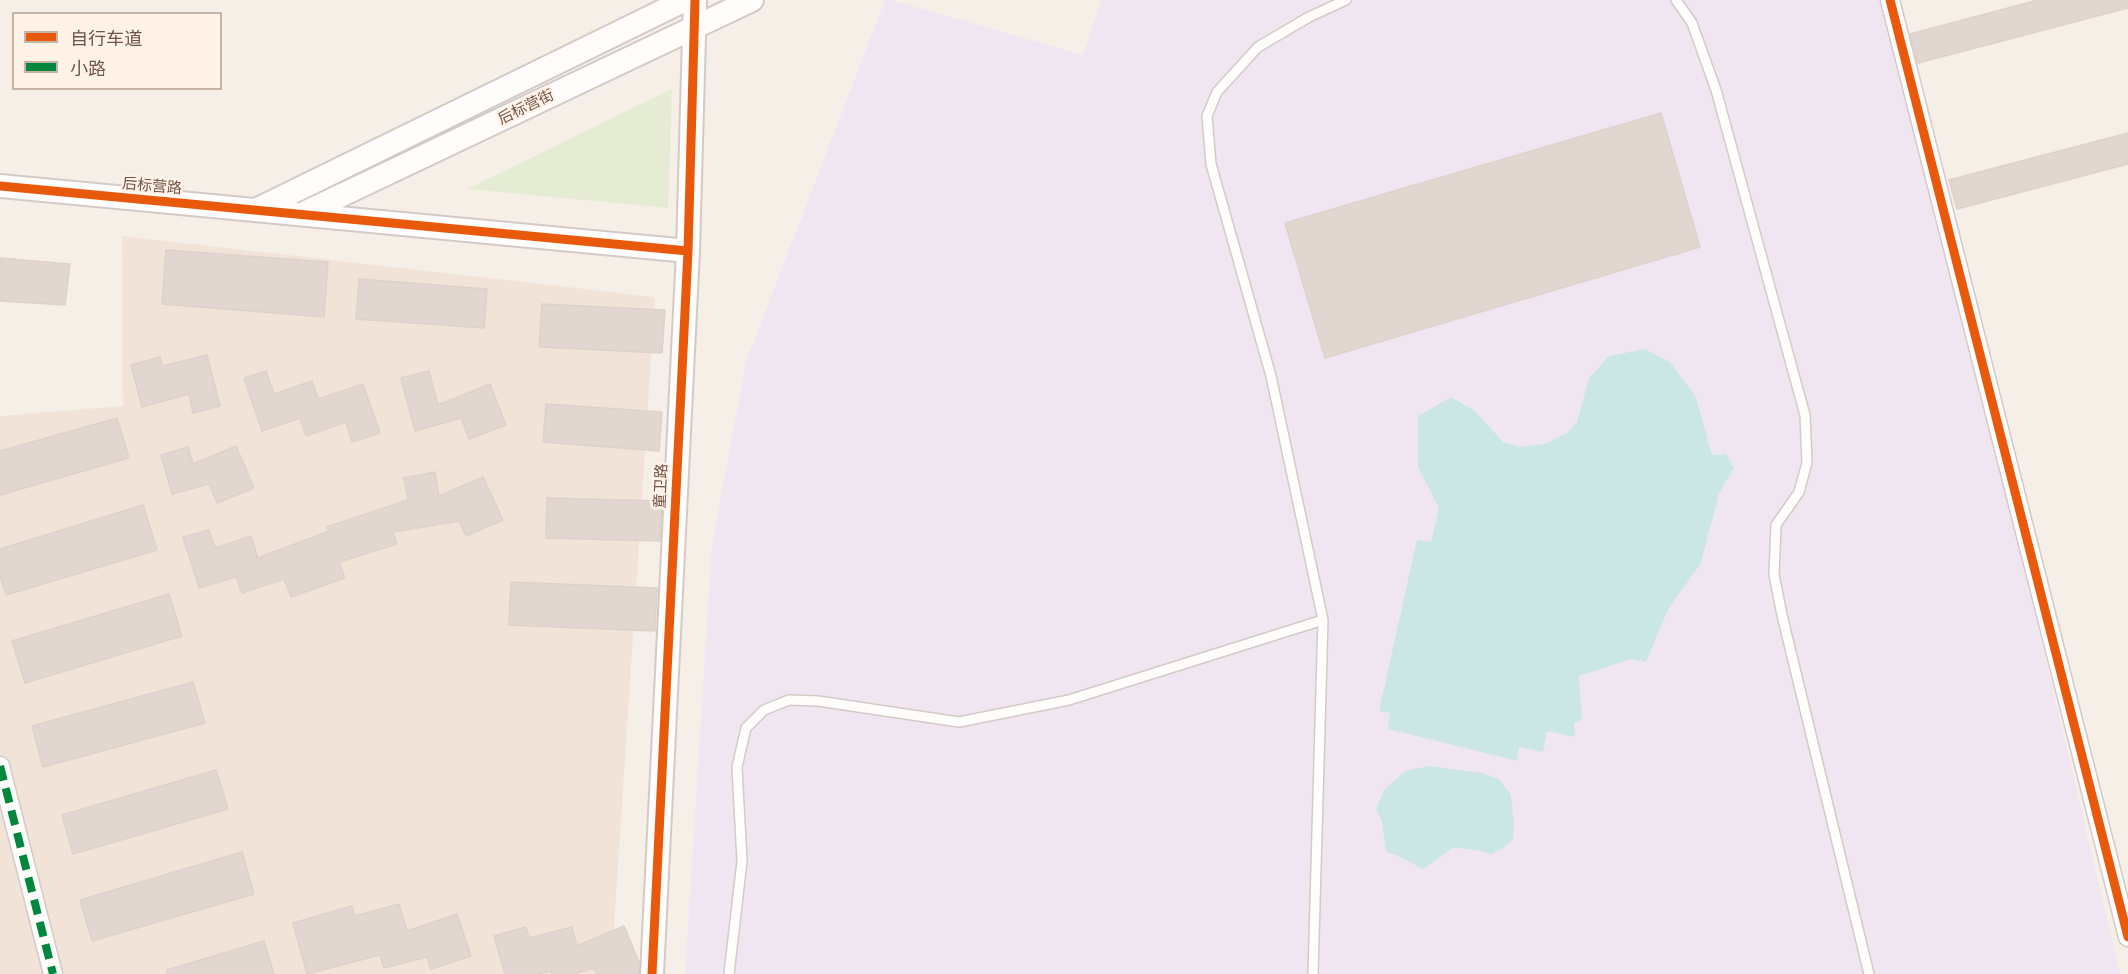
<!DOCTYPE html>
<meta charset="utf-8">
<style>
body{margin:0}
#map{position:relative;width:2128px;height:974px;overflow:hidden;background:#f6efe8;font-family:"Asap Condensed","Noto Sans SC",sans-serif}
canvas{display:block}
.legend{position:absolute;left:12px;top:12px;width:210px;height:78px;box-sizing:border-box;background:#fff3e8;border:2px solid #c7b3a8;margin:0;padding:8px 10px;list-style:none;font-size:18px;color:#735249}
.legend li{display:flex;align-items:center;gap:12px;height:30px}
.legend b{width:30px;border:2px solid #c7b3a8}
</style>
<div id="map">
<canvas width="2128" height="974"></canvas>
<ul class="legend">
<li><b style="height:8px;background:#e8590c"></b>自行车道</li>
<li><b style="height:8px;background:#00873e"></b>小路</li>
</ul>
</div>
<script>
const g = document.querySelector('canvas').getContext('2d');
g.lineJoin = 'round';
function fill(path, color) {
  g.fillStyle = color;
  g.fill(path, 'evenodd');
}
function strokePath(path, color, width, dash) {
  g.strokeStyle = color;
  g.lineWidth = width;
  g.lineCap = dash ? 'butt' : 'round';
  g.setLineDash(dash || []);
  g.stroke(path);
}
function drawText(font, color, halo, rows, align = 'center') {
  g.font = font + ' "Asap Condensed","Noto Sans SC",sans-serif';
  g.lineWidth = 5;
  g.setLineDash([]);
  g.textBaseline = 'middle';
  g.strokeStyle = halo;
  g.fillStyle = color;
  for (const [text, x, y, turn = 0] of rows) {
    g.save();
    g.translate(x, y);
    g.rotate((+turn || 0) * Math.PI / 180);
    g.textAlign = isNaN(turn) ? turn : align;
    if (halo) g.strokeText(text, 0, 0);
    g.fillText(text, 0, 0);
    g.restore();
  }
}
const residential = new Path2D(`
 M122,236L655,297L611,974H0V416L123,406Z`);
const education = new Path2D(`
 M885,0H891L1083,55L1102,0H1880L1989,419L2120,974H685L712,545L746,362Z`);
const green = new Path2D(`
 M672,89L668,208L467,189Z`);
const water = new Path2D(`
 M1645,349L1670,362L1696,397L1712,455L1726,454L1734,468L1719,493L1701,563L1668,609L1646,662L1631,659L1579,676L1582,719L1574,723L1575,737L1547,731L1543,752L1519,747L1517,761L1388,729L1390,713L1379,711L1417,540L1431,542L1439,508L1418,467V416L1451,397L1475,411L1503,442L1520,447L1545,444L1567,433L1577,422L1589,378L1609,356Z
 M1429,766L1482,773L1499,779L1511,795L1514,824L1513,839L1502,849L1491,854C1479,849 1468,850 1454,847L1423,869C1412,864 1398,854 1386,852L1382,821L1376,809L1384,790L1405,771Z`);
const building = new Path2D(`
 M2038,0H2128V8L1918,63L1910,34Z
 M1661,113L1700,247L1325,358L1285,223Z
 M2128,133V164L1957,209L1949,180Z
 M166,250L328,262L324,317L162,304Z
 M0,258L70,264L65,305L0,301Z
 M359,279L487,289L484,328L356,319Z
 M542,304L665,310L662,353L539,347Z
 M207,355L220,406L193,413L189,394L142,407L131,365L160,357L162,366Z
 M266,371L274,394L312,381L318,399L363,384L380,433L352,442L346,422L306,436L300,418L262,431L244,378Z
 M429,371L438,405L490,384L506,425L469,439L461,418L415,431L401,378Z
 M546,404L662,412L659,451L543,442Z
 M117,418L129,458L0,495V451Z
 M236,446L254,488L217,503L209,484L172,494L161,455L188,447L193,464Z
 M435,472L439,496L483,477L503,520L466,536L459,521L393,532L397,544L339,562L345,578L291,597L284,579L242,593L236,577L199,588L183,537L209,530L215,548L251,536L258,558L329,531L327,527L408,500L404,478Z
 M547,498L662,501L660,541L546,538Z
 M143,505L157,550L6,595L0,576V549Z
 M511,582L657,588L655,631L509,625Z
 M169,594L182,636L25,683L12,641Z
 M193,682L205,723L43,767L32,726Z
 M216,770L228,809L73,854L62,815Z
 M242,852L254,894L92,941L80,900Z
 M399,904L407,931L457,914L471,956L431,969L427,957L384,968L380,955L307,974L293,923L352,906L355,916Z
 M624,926L639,962V974H596L594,968L574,974H552L551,971L538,974H505L494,936L526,927L529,938L572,927L577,946Z
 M264,941L274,974H168L167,970Z`);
const service = new Path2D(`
 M1676,0L1692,23L1716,90L1805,415L1807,463L1799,492L1776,525L1774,575L1782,615L1869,974
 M729,974L742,861L737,767L746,728L764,710L789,700L818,701L959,722L1069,700L1323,620
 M1313,974L1323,620L1271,376L1211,164L1207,116L1217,92L1258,47L1309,17L1346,0`);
const minor = new Path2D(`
 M1890,0L2128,937
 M0,766L53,974`);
const tertiary = new Path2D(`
 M0,186L688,251
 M256,210L685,0
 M302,214L752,0
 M652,974L688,251L695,0`);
const quiet = new Path2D(`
 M0,766L53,974`);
const cycleway = new Path2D(`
 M1890,0L2128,937
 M0,186L688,251
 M652,974L688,251L695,0`);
const streetNames = [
 ["后标营街",526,107,-26],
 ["后标营路",152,186,5],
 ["童卫路",661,486,-87]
];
fill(residential, '#f1e3d8');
fill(education, '#f0e6f1');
fill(green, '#e5ecd3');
fill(water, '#cae7e5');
fill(building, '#e2d6d0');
strokePath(building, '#dfd1ca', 1.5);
strokePath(service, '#d4cac5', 12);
strokePath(minor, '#d4cac5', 21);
strokePath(tertiary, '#d4cac5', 26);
strokePath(service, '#fefdfc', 9);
strokePath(minor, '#fefdfc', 18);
strokePath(tertiary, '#fefdfc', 22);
strokePath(quiet, '#00873e', 8, [15, 8]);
strokePath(cycleway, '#e8590c', 9);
drawText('15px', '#735249', '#fff3e8', streetNames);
</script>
